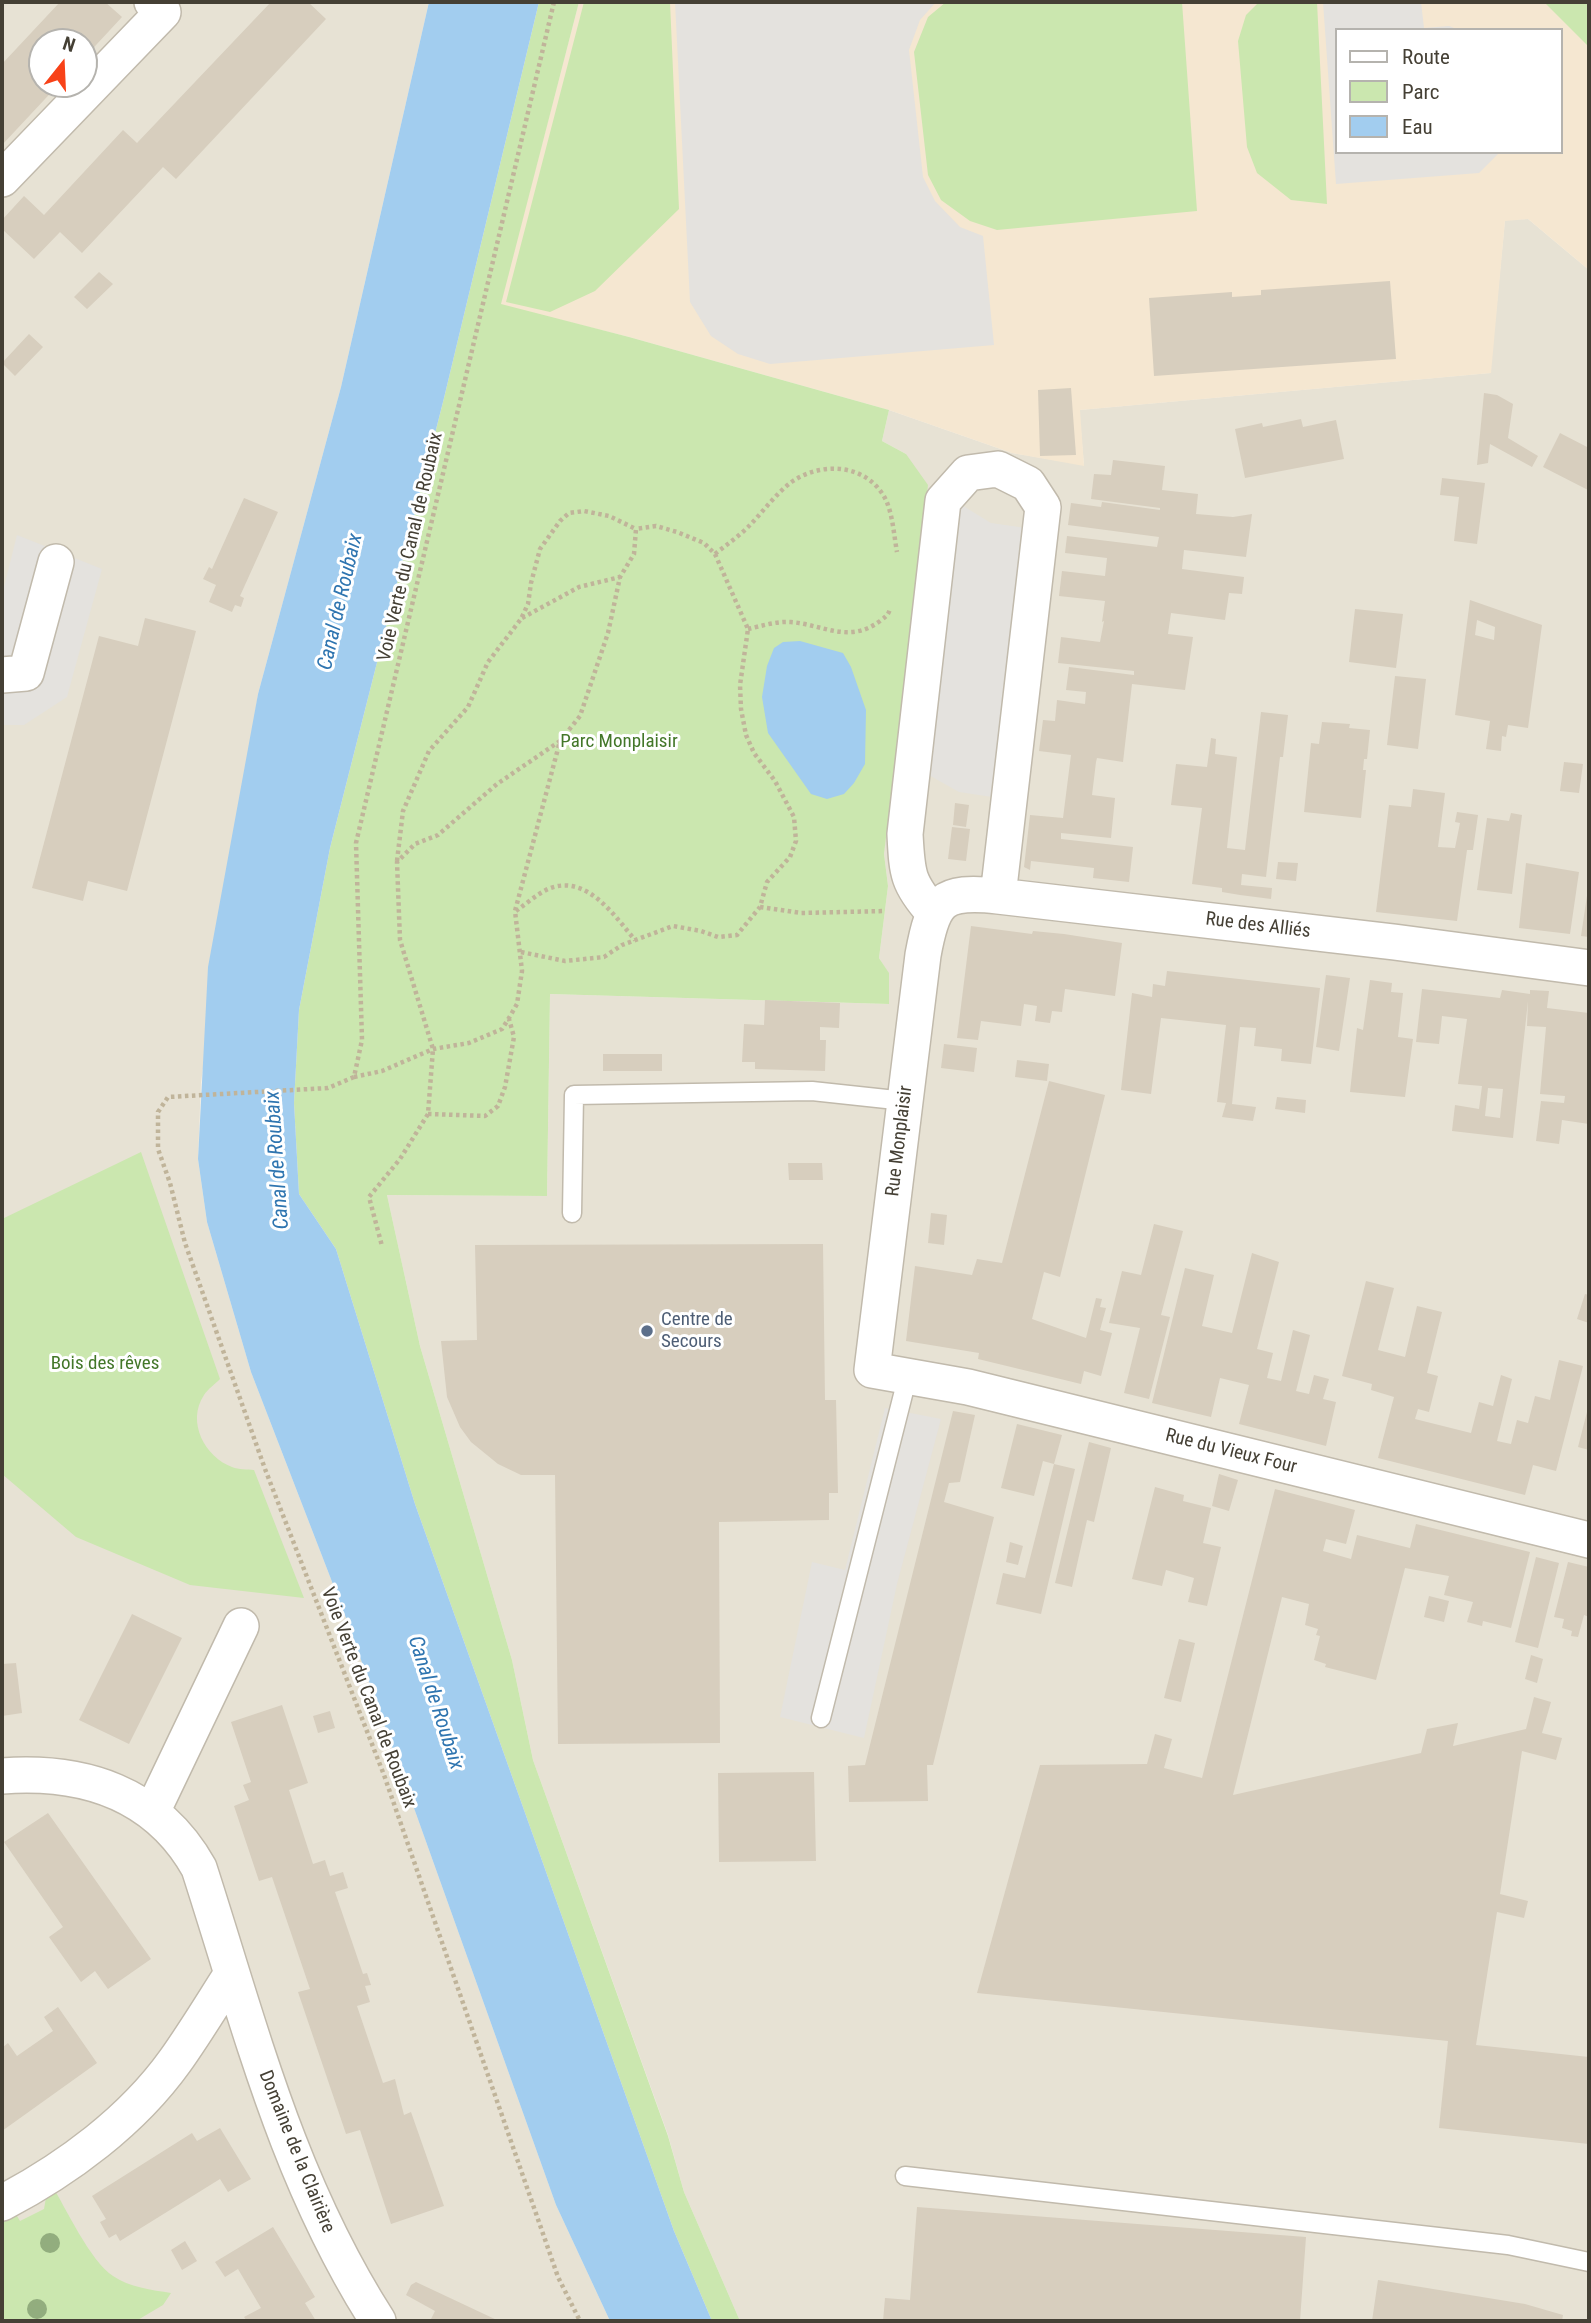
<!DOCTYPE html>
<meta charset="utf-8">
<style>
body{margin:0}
#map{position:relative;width:1591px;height:2323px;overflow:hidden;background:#f3efe6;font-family:"Roboto Condensed",sans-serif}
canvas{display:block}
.frame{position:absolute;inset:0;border:4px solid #454035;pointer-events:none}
.legend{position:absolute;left:1335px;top:28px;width:228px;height:126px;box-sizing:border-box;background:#fff;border:2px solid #b5b3ae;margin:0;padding:9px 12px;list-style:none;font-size:21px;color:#454035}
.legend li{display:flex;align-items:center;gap:14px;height:35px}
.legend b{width:35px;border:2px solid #b5b3ae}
.north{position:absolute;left:28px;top:28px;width:70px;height:70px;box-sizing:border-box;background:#fff;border:2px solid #b5b3ae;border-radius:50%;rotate:18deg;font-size:19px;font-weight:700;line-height:28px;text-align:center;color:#454035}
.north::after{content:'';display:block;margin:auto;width:24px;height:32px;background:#f84218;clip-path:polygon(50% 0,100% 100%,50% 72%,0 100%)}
</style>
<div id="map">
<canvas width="1591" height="2323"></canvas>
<div class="frame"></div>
<ul class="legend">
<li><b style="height:9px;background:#fff"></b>Route</li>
<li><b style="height:19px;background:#cbe7af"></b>Parc</li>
<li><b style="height:19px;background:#a2cdef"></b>Eau</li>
</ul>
<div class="north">N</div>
</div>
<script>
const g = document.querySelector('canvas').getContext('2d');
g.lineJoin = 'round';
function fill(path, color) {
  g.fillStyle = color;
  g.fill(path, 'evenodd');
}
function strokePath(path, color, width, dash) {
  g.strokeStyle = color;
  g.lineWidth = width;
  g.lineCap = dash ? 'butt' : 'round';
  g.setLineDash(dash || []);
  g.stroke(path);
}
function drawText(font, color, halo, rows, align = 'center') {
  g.font = font + ' "Roboto Condensed",sans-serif';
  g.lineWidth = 6;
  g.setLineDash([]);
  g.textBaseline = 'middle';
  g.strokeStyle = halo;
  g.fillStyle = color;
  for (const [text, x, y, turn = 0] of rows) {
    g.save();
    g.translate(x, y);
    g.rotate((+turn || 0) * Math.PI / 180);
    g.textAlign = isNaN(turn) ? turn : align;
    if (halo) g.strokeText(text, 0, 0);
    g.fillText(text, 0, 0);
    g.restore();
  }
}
const residential = new Path2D(`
 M2,2H429L341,387L258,694L201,1082L198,1159L207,1222L251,1372L346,1618L556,2205L610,2321H2ZM42,42H84V84H42Z
 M1528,219L1589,270V2321H740L684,2192L668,2135L533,1760L512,1660L420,1346L387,1195L547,1196L550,994L889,1004V974L879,958L888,886L884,854L906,454L882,441L889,410L1012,453L1084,465L1079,410L1490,373L1505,220Z`);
const commercial = new Path2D(`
 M579,2H1589V270L1528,219L1505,221L1491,373L1080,410L1084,466L1012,453L889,410L629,337L500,305ZM1337,30H1561V152H1337Z`);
const green = new Path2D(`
 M539,2H579L501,304L629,337L889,410L882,441L906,454L928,485L884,854L888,886L879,958L889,973V1004L550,994L547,1196L387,1195L420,1346L512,1660L533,1760L668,2136L684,2192L740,2321H712L674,2231L415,1504L336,1249L299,1194L294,1103L299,1010L330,848L444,398Z
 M584,2H670L679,209L595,291L550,312L506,302Z
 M946,2H1182L1197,211L997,230L970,221L941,200L928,175L914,52L928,17Z
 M1259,2H1317L1327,204L1291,200L1257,173L1247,147L1238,41L1246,15Z
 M1544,2H1589V47Z
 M141,1152L220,1379C215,1384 208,1389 204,1395C186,1422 205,1457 232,1467C239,1470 247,1469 254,1470L304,1598L190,1585L76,1537L2,1474V1219Z
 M51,2184C66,2208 90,2261 113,2276C129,2287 152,2290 171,2293L163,2305L136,2321H2V2210L11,2206L20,2221L44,2209L48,2186Z`);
const parking = new Path2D(`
 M675,2H936L920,20L909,50L923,177L935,201L960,227L983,236L994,345L770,364L738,354L711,336L690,302Z
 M1323,2H1421L1424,28L1449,26L1459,30H1337V152H1509L1499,153L1479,173L1336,184Z
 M960,504L991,523L1026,528L992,797L959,792L927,774Z
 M17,535L102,569L67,697L24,725H2V595Z
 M885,1408L941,1419L897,1584L864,1738L780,1717L812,1562L845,1570Z`);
const water = new Path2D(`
 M429,2H539L444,398L330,848L299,1010L294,1103L299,1194L336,1249L415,1504L674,2231L712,2321H610L556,2205L346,1618L251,1372L207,1222L198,1159L208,967L258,694L341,387Z
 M800,641L843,653L851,667L866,710L865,764L854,783L844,794L827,799L811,794L768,733L762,697L767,666L774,648L783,642Z`);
const building = new Path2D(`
 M60,2H105L122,17L84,58V42H42V84H59L2,145V64Z
 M271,2H308L326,19L176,179L163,167L82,253L60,232L34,259L2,229V220L24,196L44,215L123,130L137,143Z
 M99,272L113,284L87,309L74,297Z
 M1390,281L1396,359L1154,376L1149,298L1232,292V297L1261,295V290Z
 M29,334L43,347L15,376L2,363Z
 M1071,388L1076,455L1040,456L1038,390Z
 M1484,393L1497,395L1513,404L1508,438L1538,456L1532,467L1490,444L1488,463L1477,465Z
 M1301,419L1303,427L1336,420L1344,459L1245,478L1235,429L1262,423L1263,427Z
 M1560,433L1589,448L1588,490L1543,467Z
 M1113,460L1165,466L1162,490L1198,494L1196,514L1233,517L1252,514L1246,557L1184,550L1182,569L1244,577L1242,594L1229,593L1225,620L1171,613L1168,634L1193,637L1185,690L1132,684L1123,762L1097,758L1096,762L1092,795L1115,798L1111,838L1061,833V839L1133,847L1129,882L1093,878L1094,868L1031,861L1030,870L1024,867L1030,815L1063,818L1071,755L1039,751L1043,720L1055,721L1057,700L1085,704L1086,692L1066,690L1069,667L1134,675V671L1058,663L1061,637L1100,642L1104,621L1102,622L1105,601L1059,596L1062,571L1105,576L1107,558L1065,553L1067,536L1157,547L1159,537L1068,525L1071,503L1101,507L1102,502L1160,510V508L1091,499L1094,474L1111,475Z
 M1442,478L1485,483L1477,544L1454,541L1459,497L1440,495Z
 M244,498L278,512L240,596L244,598L241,607L235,605L232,612L209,602L216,585L203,579L209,567L212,569Z
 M1470,600L1542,625L1528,728L1508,725L1506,737L1502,736L1501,751L1486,749L1490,721L1455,715ZM1477,620L1495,627L1494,640L1475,635Z
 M1355,609L1403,614L1396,668L1349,662Z
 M145,618L196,631L127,891L88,881L83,901L32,888L99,636L138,646Z
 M1395,676L1426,679L1418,749L1387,745Z
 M1261,712L1288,715L1283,757H1280L1266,877L1242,874L1241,885L1272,888L1271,899L1240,895L1222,892V888L1192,884L1202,808L1171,805L1176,764L1207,767L1211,738L1216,739L1215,754L1237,757L1227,848L1245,850Z
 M1322,722L1350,724L1349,728L1370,730L1367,759H1364L1363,770H1366L1361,818L1304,812L1311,743L1319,744Z
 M1564,762L1583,764L1579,793L1560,791Z
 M1413,789L1445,793L1438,847L1455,848L1460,823L1455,822L1457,812L1478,815L1473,850H1467L1457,921L1376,912L1389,805L1411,807Z
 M955,803L969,805L966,827L953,825Z
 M1511,813L1522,815L1512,894L1477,890L1487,818L1509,821Z
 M952,827L970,829L966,861L948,859Z
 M1278,862L1298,863L1296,881L1276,879Z
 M1526,863L1579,872L1570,934L1519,928Z
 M1588,889H1589V937L1581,936Z
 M971,926L1032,934L1033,931L1064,934L1122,943L1115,996L1065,989L1062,1012L1052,1011L1050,1023L1035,1021L1037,1006L1024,1004L1021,1026L981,1021L978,1040L957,1038Z
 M1167,971L1320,988L1311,1064L1281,1061L1282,1049L1254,1046L1256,1028L1240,1027L1232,1104L1256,1107L1253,1121L1222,1117L1226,1103L1217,1102L1226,1025L1161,1018L1151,1094L1121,1090L1132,993L1152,997L1153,984L1165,986Z
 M1326,975L1350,978L1339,1051L1316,1047Z
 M1370,980L1392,983L1391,992L1403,993L1398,1037L1413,1039L1405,1097L1350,1092L1357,1028L1363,1030Z
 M1422,989L1500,998L1502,990L1530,994V990L1549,991L1547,1008L1589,1013V1124L1562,1120L1559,1144L1536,1141L1541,1101L1564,1103L1565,1096L1540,1094L1546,1027L1527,1026L1528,1001L1513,1138L1452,1131L1455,1105L1479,1109L1482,1086L1458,1084L1467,1019L1442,1016L1439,1044L1416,1042ZM1488,1088L1503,1089L1500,1118L1485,1116Z
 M765,1000L840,1003L839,1028L820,1027V1040H826L825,1071L755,1069V1062H742L744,1024L764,1025Z
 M944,1044L977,1048L974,1072L941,1068Z
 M603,1054H662V1071H603Z
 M1017,1060L1049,1064L1047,1081L1015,1077Z
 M1049,1081L1105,1095L1060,1277L1044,1272L1032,1319L1086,1338L1096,1298L1102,1299L1100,1307L1106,1308L1100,1330L1112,1333L1101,1376L1084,1371L1081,1384L978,1359L979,1353L906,1341L915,1266L972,1275L977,1259L1002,1263Z
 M1277,1097L1306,1100L1305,1113L1275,1109Z
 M788,1163H822L823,1180H789Z
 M931,1213L947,1215L944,1245L928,1243Z
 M1154,1224L1183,1231L1161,1315L1170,1317L1149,1399L1124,1393L1140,1328L1109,1323L1122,1271L1141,1275Z
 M823,1244L825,1400H836L838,1493H829V1520L719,1522L720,1743L558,1744L555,1475H521L498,1464L471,1442L460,1427L447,1397L441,1341L477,1340L475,1245Z
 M1252,1253L1279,1262L1257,1349L1273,1353L1267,1378L1281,1381L1293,1330L1310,1335L1296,1391L1309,1394L1314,1375L1329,1379L1323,1399L1336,1402L1326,1446L1239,1424L1249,1385L1220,1378L1211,1417L1152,1403L1185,1268L1214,1275L1202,1326L1232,1333Z
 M1366,1281L1394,1288L1378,1350L1405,1357L1417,1306L1442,1312L1427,1373L1438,1376L1429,1412L1418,1409L1415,1419L1471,1433L1479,1402L1493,1406L1501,1375L1512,1379L1497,1441L1511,1444L1517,1420L1528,1423L1535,1396L1550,1400L1559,1360L1583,1366L1556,1471L1533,1465L1525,1495L1378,1458L1394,1397L1371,1390L1372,1384L1342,1376Z
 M1585,1294L1589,1295V1323L1577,1319Z
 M1588,1408H1589V1450L1578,1447Z
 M953,1411L975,1415L960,1482L949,1483L944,1502L994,1517L933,1765H927L928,1801L849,1802L848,1766L865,1765Z
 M1017,1424L1062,1435L1054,1464L1043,1461L1034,1496L1001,1488Z
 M1089,1442L1111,1448L1094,1522L1087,1520L1072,1587L1055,1583Z
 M1054,1464L1075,1469L1041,1614L996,1604L1003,1573L1025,1578Z
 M1219,1474L1238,1480L1229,1511L1212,1506Z
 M1155,1487L1184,1495L1183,1501L1211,1508L1203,1543L1221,1547L1207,1606L1188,1602L1194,1578L1166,1570L1162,1586L1132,1579Z
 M1275,1489L1355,1510L1346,1544L1326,1539L1323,1551L1351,1559L1357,1535L1410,1548L1416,1524L1530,1552L1511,1628L1483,1621L1482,1626L1467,1622L1473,1602L1444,1595L1449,1576L1405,1568L1376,1680L1325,1667L1326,1664L1314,1660L1320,1636L1316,1635L1318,1629L1305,1625L1309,1604L1282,1597L1233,1795L1421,1753L1427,1729L1458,1723L1453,1746L1526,1729L1534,1697L1551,1702L1542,1733L1562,1738L1556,1760L1522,1751L1500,1894L1528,1901L1524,1918L1497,1912L1476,2045L1589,2057V2144L1439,2128L1448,2041L977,1993L1040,1765L1147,1764L1155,1734L1172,1739L1164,1768L1202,1778Z
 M1010,1542L1023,1546L1018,1565L1006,1562Z
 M1536,1557L1559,1563L1538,1648L1515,1642Z
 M1568,1562L1589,1567V1617L1584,1615L1578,1637L1571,1636L1572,1631L1562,1628L1564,1619L1554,1617Z
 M1429,1596L1449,1601L1444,1622L1424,1617Z
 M132,1614L182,1638L129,1744L79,1720Z
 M1179,1639L1195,1643L1181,1702L1164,1698Z
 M1531,1655L1543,1659L1537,1683L1525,1679Z
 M16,1663L22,1713L2,1716V1664Z
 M282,1705L308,1783L289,1790L313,1864L325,1860L330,1876L343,1872L348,1888L335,1892L363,1974L367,1973L371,1985L365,1986L370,2002L357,2006L383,2083L395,2079L404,2115L411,2112L444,2206L391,2224L360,2130L346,2134L298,1992L310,1989L272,1877L259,1881L234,1806L249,1800L243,1785L251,1782L231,1722Z
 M330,1711L335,1728L318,1733L313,1716Z
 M814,1772L816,1861L719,1862L718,1773Z
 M48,1813L151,1959L108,1989L95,1971L81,1982L49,1937L63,1927L4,1842Z
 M58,2007L97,2063L2,2131V2048L8,2043L17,2056L53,2031L44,2017Z
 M220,2128L251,2179L228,2192L220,2179L120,2241L116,2234L109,2238L100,2222L106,2219L92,2196L192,2133L197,2141Z
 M917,2207L1306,2237L1300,2321H883L885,2298L910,2300Z
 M273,2227L315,2297L305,2303L316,2321H247L244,2317L261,2308L238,2269L225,2277L215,2262Z
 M185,2241L197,2261L182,2270L171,2250Z
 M1378,2280L1525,2304L1563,2315L1562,2321H1372Z
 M416,2282L499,2321H430L435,2311L406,2295L411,2285Z`);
const path = new Path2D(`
 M554,2L356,843L362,1040L354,1077L328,1088L168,1097L158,1112V1149L170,1183L185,1243L265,1469L384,1775L558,2277L580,2321
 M715,554C726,545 738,537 748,527C763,512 776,493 793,481C823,461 868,464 886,500C893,516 894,536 897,552
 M522,618L579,587L620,577
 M748,629C761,626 777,621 791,622C824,625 849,644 880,621C885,617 888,616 890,609
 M397,861L403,811L429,751L468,707L488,662L521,619L528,604L531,583L540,549L560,521L569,513L584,511L609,516L636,529L634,554L620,577L608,633L580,716L560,741
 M760,907L801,913L884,911
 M516,911C526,904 537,894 548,889C586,873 614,915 635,940
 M521,952L565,961L604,957L622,945L673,926L701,931L718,937L737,935L760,907L767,882L790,857L796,841L794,817L775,781L754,753L746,735L741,709L740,685L748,629L715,554L704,543L677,532L656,526L636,529
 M354,1077L382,1071L433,1049L469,1043L502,1029L509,1018L517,1004L522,971L515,911L560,741L497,784L438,835L415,844L397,862L400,940L433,1049L428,1114L400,1159L369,1197L382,1246
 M428,1114L485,1116L498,1106L505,1087L514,1037L509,1019`);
const lane = new Path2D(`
 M572,1213L574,1095L812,1091L905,1101
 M821,1718L908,1375
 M905,2176L1508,2245L1589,2262`);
const street = new Path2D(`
 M2,179L163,12L152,2
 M2,675L26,673L56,562
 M934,913C907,883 907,873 905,834L943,501L968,473L998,469L1028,484L1043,507L998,896
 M1589,968L1394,942L998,896C941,890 933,900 923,955L872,1370L968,1387L1589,1540
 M2,1776C83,1770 157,1793 199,1868C250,2026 287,2179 378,2321
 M152,1812L241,1626
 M2,2203C67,2169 132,2121 175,2061C195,2033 213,2003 231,1975`);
const trees = [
 [50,2243],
 [37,2309]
];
const markers = [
 [647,1331,7,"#5c6f8a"]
];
const streetNames = [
 ["Voie Verte du Canal de Roubaix",411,547,-77],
 ["Rue des Alliés",1258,926,7],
 ["Rue Monplaisir",900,1141,-83],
 ["Rue du Vieux Four",1231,1452,14],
 ["Voie Verte du Canal de Roubaix",368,1698,69],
 ["Domaine de la Clairière",296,2152,68]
];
const parkNames = [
 ["Parc Monplaisir",619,742],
 ["Bois des rêves",105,1364]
];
const serviceNames = [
 ["Centre de",661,1320],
 ["Secours",661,1342]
];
const waterNames = [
 ["Canal de Roubaix",341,602,-77],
 ["Canal de Roubaix",278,1160,-94],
 ["Canal de Roubaix",435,1703,72]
];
fill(residential, '#e7e2d4');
fill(commercial, '#f5e7d1');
fill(green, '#cbe7af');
fill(parking, '#e4e2de');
fill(water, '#a2cdef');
fill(building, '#d7cebe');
strokePath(lane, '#c1baac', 21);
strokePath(street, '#c1baac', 38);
strokePath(path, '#c0b49a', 4.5, [3.5, 3.5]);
strokePath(lane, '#fff', 18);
strokePath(street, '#fff', 35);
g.fillStyle = '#92ad7e';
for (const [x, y] of trees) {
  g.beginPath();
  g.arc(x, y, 10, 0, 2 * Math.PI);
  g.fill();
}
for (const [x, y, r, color] of markers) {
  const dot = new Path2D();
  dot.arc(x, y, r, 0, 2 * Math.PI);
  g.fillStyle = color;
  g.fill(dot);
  strokePath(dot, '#fff', 2.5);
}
drawText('19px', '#454035', '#fff', streetNames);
drawText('19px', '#437729', '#fff', parkNames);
drawText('19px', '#4e5e75', '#fff', serviceNames, 'left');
drawText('italic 21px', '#2f75b0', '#fff', waterNames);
</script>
